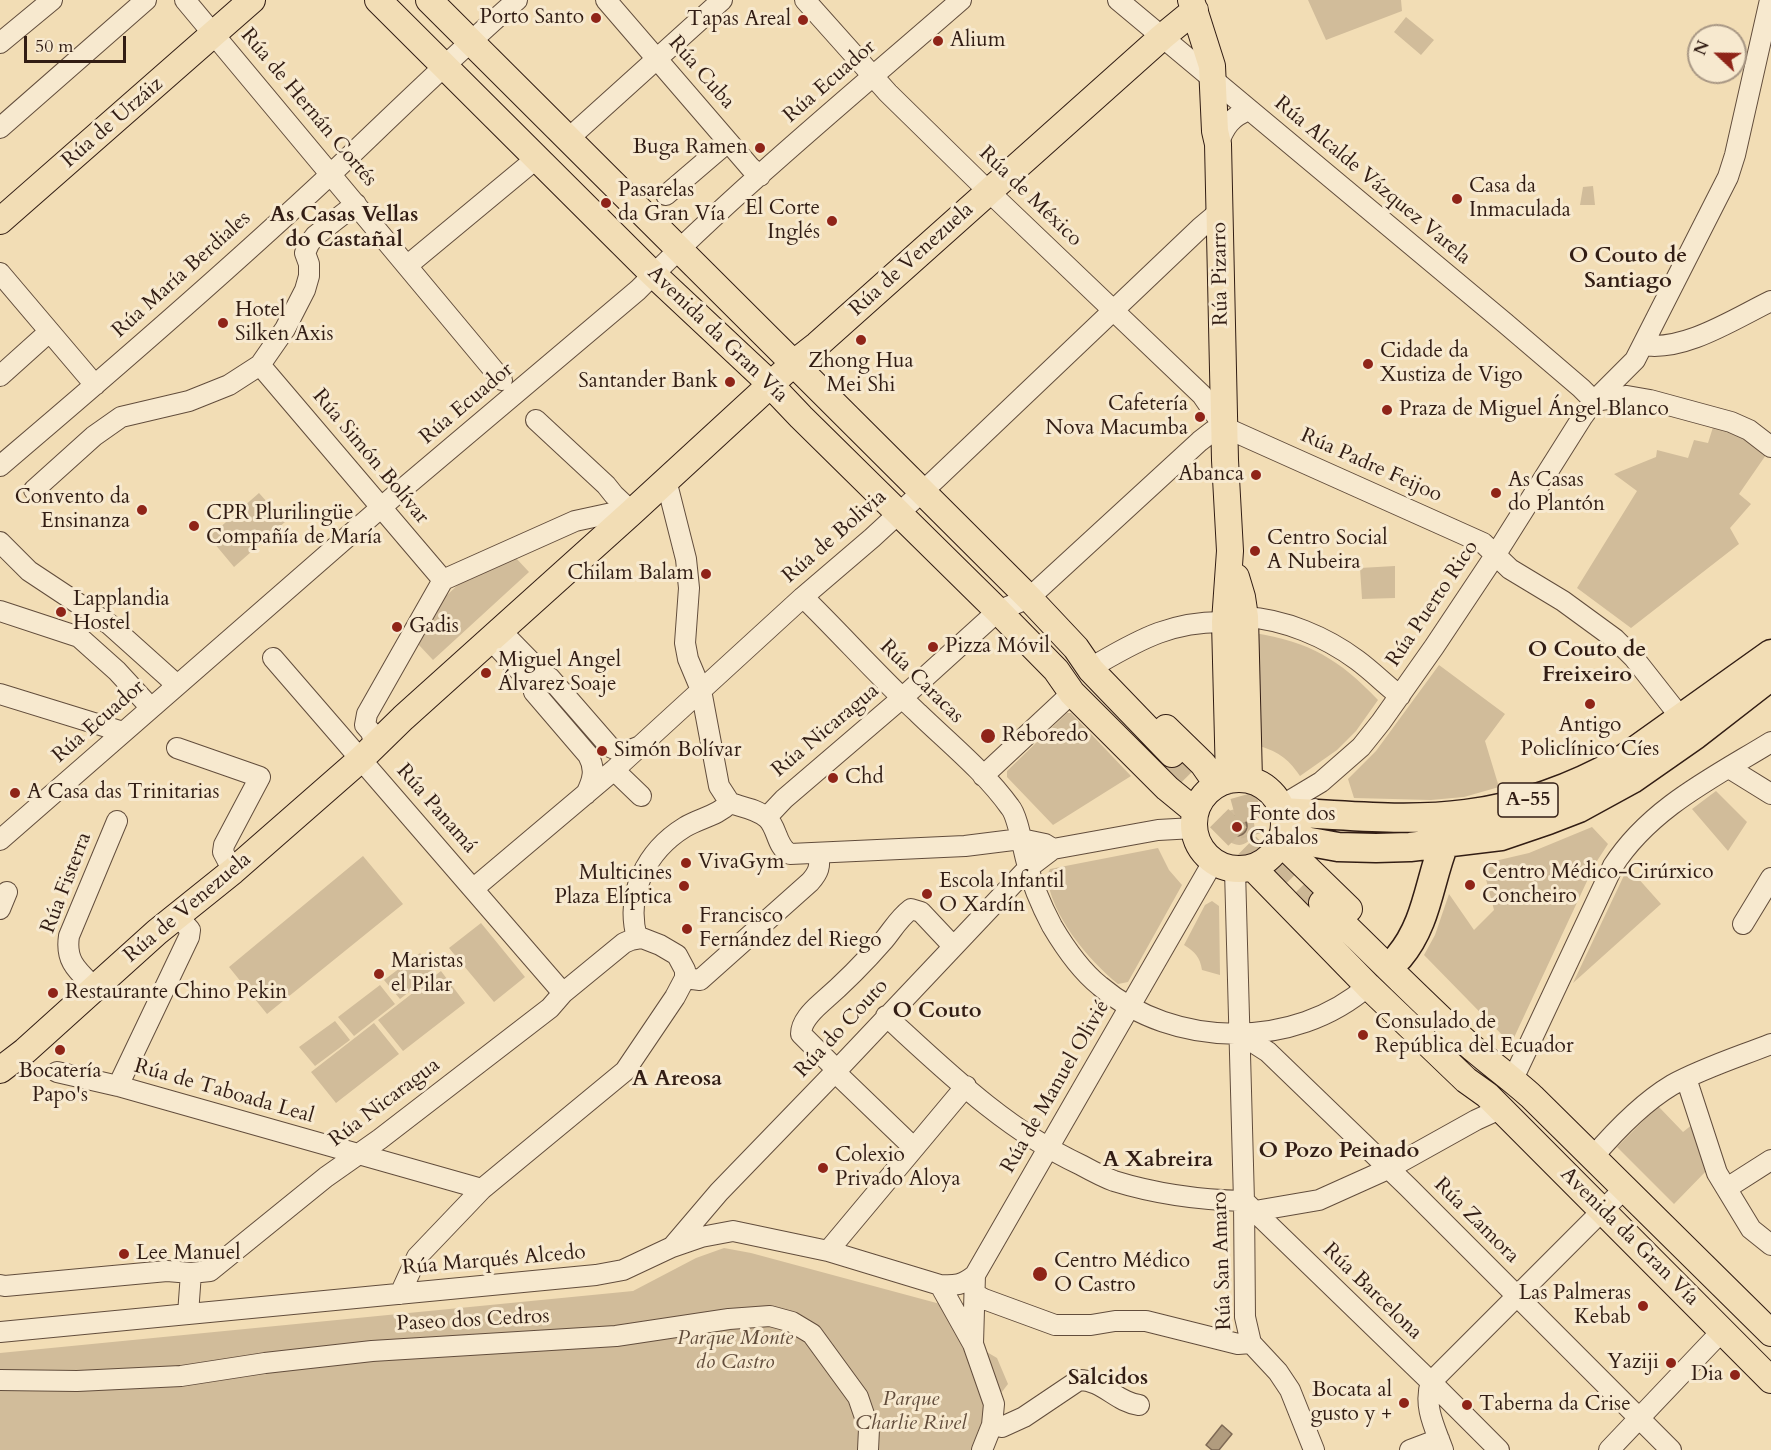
<!DOCTYPE html>
<meta charset="utf-8">
<style>
body{margin:0}
#map{position:relative;width:1771px;height:1450px;overflow:hidden;background:#f2ddb5;font-family:Cardo,serif}
canvas{display:block}
.north{position:absolute;left:1687px;top:24px;width:60px;height:60px;box-sizing:border-box;background:#f7e9cf;border:2px solid #a89784;border-radius:50%;rotate:292deg;font-size:16px;font-weight:700;line-height:24px;text-align:center;color:#321d14}
.north::after{content:'';display:block;margin:auto;width:21px;height:27px;background:#8f2418;clip-path:polygon(50% 0,100% 100%,50% 72%,0 100%)}
.scale{position:absolute;left:24px;top:36px;width:102px;height:27px;box-sizing:border-box;border:3px solid #321d14;border-top:0;padding-left:8px;font-size:18px;line-height:21px;white-space:nowrap;color:#321d14;-webkit-text-stroke:4px #f7e9cf;paint-order:stroke}
</style>
<div id="map">
<canvas width="1771" height="1450"></canvas>
<div class="north">N</div>
<div class="scale">50 m</div>
</div>
<script>
const g = document.querySelector('canvas').getContext('2d');
g.lineJoin = 'round';
function fill(path, color) {
  g.fillStyle = color;
  g.fill(path, 'evenodd');
}
function strokePath(path, color, width, dash) {
  g.strokeStyle = color;
  g.lineWidth = width;
  g.lineCap = dash ? 'butt' : 'round';
  g.setLineDash(dash || []);
  g.stroke(path);
}
function drawText(font, color, halo, rows, align = 'center') {
  g.font = font + ' Cardo,serif';
  g.lineWidth = 6;
  g.setLineDash([]);
  g.textBaseline = 'middle';
  g.strokeStyle = halo;
  g.fillStyle = color;
  for (const [text, x, y, turn = 0] of rows) {
    g.save();
    g.translate(x, y);
    g.rotate((+turn || 0) * Math.PI / 180);
    g.textAlign = isNaN(turn) ? turn : align;
    if (halo) g.strokeText(text, 0, 0);
    g.fillText(text, 0, 0);
    g.restore();
  }
}
const green = new Path2D(`
 M1308,0H1401L1402,11L1326,40Z
 M1406,17L1434,40L1421,55L1394,32Z
 M1593,186L1595,205H1580L1583,187Z
 M1714,424L1730,427L1768,452L1739,494L1751,504L1730,528L1739,544L1631,628L1577,588L1637,491L1614,474L1656,457L1657,450L1688,458L1694,440L1708,443Z
 M259,493L285,522L234,567L209,537Z
 M515,557L529,572L433,660L418,644L444,598L464,579Z
 M1395,566V598L1362,599L1360,568Z
 M1254,633C1310,642 1339,659 1378,700L1356,731L1337,750L1300,776C1287,757 1277,751 1256,745Z
 M1439,665L1505,714L1485,741L1499,787L1464,797L1431,800L1354,798L1348,779L1376,751Z
 M1067,713H1071L1131,776L1053,825L1007,777V771Z
 M1716,791L1747,822L1728,851L1692,809Z
 M1238,809C1250,812 1258,822 1253,834C1237,868 1196,812 1238,809Z
 M1592,827L1608,844L1595,864L1511,1044L1424,955L1435,935L1449,894L1474,930L1494,910L1482,864L1529,853Z
 M1158,848L1169,870L1182,885L1128,982L1118,984C1088,960 1050,914 1047,875L1050,869Z
 M363,856L403,904L267,1014L229,967Z
 M1628,867L1661,904L1573,983Z
 M1212,901L1219,906L1220,975L1202,970C1200,957 1195,952 1184,945L1205,905Z
 M481,923L525,977L494,1002L449,948Z
 M420,953L435,972L400,999L384,980Z
 M441,971L465,1003L403,1051L378,1020Z
 M380,985L395,1004L354,1036L338,1017Z
 M335,1021L350,1040L315,1066L299,1047Z
 M374,1023L399,1054L336,1103L311,1072Z
 M1658,1106L1683,1132L1693,1124L1710,1167L1674,1204L1617,1147Z
 M724,1248L751,1253L944,1305L980,1348L997,1358L1008,1384L998,1397L975,1450H0V1353L633,1291L696,1258Z`);
const water = new Path2D(`
 M1227 826a10 10 0 1 1 20 0a10 10 0 1 1-20 0Z
 M1222,1425L1232,1434L1219,1450H1212L1206,1445Z`);
const majorTunnel = new Path2D(`
 M1239,757L1240,785L1254,835
 M1164,763L1283,882
 M1276,857L1322,903`);
const minor = new Path2D(`
 M185,0L502,380
 M606,0L750,167L760,176
 M805,0L888,93L983,186L1202,395L1224,427L1483,543L1510,569L1563,601L1615,639L1634,658L1682,719
 M1118,0L1505,323L1581,388L1594,401
 M0,43L52,0
 M0,128L146,0
 M568,139L722,0
 M1218,144C1225,126 1231,117 1249,110
 M666,195L728,142
 M408,265L537,158
 M0,273L95,385
 M1643,345C1684,352 1734,319 1771,301
 M260,365L443,580
 M0,376L49,332
 M1594,401L1627,396L1650,400L1731,422L1749,430L1771,447
 M536,420L606,485L614,495L632,512
 M0,466C112,371 224,274 331,174C393,115 453,56 517,0
 M666,480L686,559L689,588L685,643L688,659L701,690L719,786L730,803
 M34,490L94,436L121,417L189,401L229,385L260,365L285,329L305,290L309,276V264L305,253L309,244L315,236L356,204
 M0,542L29,571L109,624L177,685
 M803,597C842,635 878,676 918,713C949,743 985,772 1010,807C1018,816 1023,850 1027,863C1032,884 1042,907 1052,926C1065,948 1080,970 1100,986C1174,1049 1295,1050 1368,986
 M0,611L79,637L117,671L151,708
 M1245,617C1284,619 1326,637 1357,660C1372,671 1386,685 1400,696
 M500,630L543,674L550,678L610,747C622,753 629,751 640,746
 M490,639L532,684L534,692L588,755C596,769 593,780 586,794
 M273,658L563,993
 M1099,663C1142,638 1174,621 1225,622
 M0,694L123,732
 M375,745L371,732L365,725L367,714L443,580L575,521L612,513L632,512
 M177,748L260,777L224,845L223,852L233,871
 M1729,768L1771,794
 M614,770L641,796
 M983,776L1072,693
 M730,803C742,807 757,809 767,818C778,828 776,847 790,854L965,846L1021,839L1045,844L1053,849L1158,830L1194,828
 M1281,806L1321,782L1361,747L1381,722L1434,647L1496,554L1583,416L1594,401L1635,360L1728,177L1735,155L1770,0
 M767,817L784,799L902,698L998,611L1029,598L1200,441L1213,431L1224,427
 M0,840L400,491L638,290C740,187 852,95 961,0
 M1235,870L1244,1201L1245,1317L1251,1343L1278,1372L1290,1390L1314,1450
 M473,889L614,770L803,597L872,538L936,479L1200,228L1219,212
 M0,909L7,892
 M1743,924L1771,878
 M637,938C625,894 646,851 685,827C700,818 717,816 730,803
 M685,978L700,980L810,882C819,872 820,867 819,854
 M95,988C78,971 65,962 69,936L117,821
 M886,1016C946,1071 1006,1130 1081,1165C1092,1171 1103,1177 1114,1181C1156,1194 1201,1200 1244,1201
 M1240,1034L1268,1052L1408,1187L1671,1450
 M837,1070L801,1034C801,1022 812,1011 821,1003C843,984 864,963 884,940C893,929 899,918 911,909L921,912L953,946
 M57,1072L118,1086L482,1189
 M835,1072L914,1148
 M1686,1078L1717,1173L1751,1229L1771,1245
 M1513,1079L1613,866C1650,808 1714,777 1771,742
 M118,1086L189,937L190,930L177,915
 M1593,1157C1616,1130 1642,1103 1672,1085C1703,1068 1738,1057 1771,1044
 M1727,1188L1771,1160
 M1244,1201L1431,1382L1499,1450
 M1255,1211L1319,1200L1388,1169L1476,1120L1500,1109
 M673,1246L719,1192L837,1070L1028,868L1053,849
 M828,1251L966,1086
 M0,1285L5,1286L167,1271L191,1273L210,1271L326,1177L380,1139L550,1008L563,993L624,943L631,940L642,938L660,945L677,955L685,970V978L675,997L625,1071L482,1189L417,1257L400,1294
 M940,1285L973,1344L994,1404L992,1425L982,1450
 M975,1294L984,1299L1055,1325H1091L1115,1321H1146L1238,1344L1251,1343
 M188,1314L191,1273
 M0,1332L596,1275L623,1270L672,1247L701,1237L733,1231L828,1251L940,1285C955,1286 963,1285 975,1275
 M973,1344L975,1275L1213,862
 M0,1380L77,1381L181,1376L265,1363L372,1351L616,1336L729,1319L770,1316L792,1322L812,1334L858,1397L869,1429L868,1450
 M992,1425L1002,1427L1024,1417L1079,1380C1103,1380 1116,1402 1139,1405
 M1410,1450L1439,1439
 M1443,1450C1435,1428 1423,1406 1431,1382L1625,1188
 M1609,1450L1722,1331`);
const major = new Path2D(`
 M378,0L653,274L762,376L801,417L998,611L1056,670L1072,693L1167,788L1195,811
 M429,0L1029,598L1076,648L1091,670L1172,754
 M1191,0L1212,66L1215,131L1218,144L1225,460L1230,551L1225,622L1229,780
 M0,221L252,0
 M1236,577L1242,597L1245,617L1249,780
 M1166,728L1203,764L1217,784
 M1194 824a45 45 0 1 1 90 0a45 45 0 1 1-90 0Z
 M1281,843L1349,909
 M1253,868L1368,986L1466,1080L1487,1095L1771,1380
 M1322,903C1367,947 1412,992 1458,1035C1481,1057 1508,1075 1532,1097L1771,1333
 M0,1070L25,1051L157,932L233,871L361,759L403,718L632,512L794,363L817,345L1162,37L1195,10`);
const highway = new Path2D(`
 M1283,812C1344,815 1406,822 1466,814C1519,808 1575,787 1621,761L1771,654
 M1283,837L1338,847L1376,848L1410,847L1501,836L1548,820L1579,808L1632,779L1695,735L1771,676
 M1399,957C1427,924 1429,882 1444,844`);
const markers = [
 [596,18,6,"#8f2418"],
 [803,20,6,"#8f2418"],
 [938,41,6,"#8f2418"],
 [760,148,6,"#8f2418"],
 [1457,199,6,"#8f2418"],
 [606,203,6,"#8f2418"],
 [832,221,6,"#8f2418"],
 [223,323,6,"#8f2418"],
 [861,340,6,"#8f2418"],
 [1368,364,6,"#8f2418"],
 [730,382,6,"#8f2418"],
 [1387,410,6,"#8f2418"],
 [1200,417,6,"#8f2418"],
 [1256,475,6,"#8f2418"],
 [1496,493,6,"#8f2418"],
 [142,510,6,"#8f2418"],
 [194,526,6,"#8f2418"],
 [1255,551,6,"#8f2418"],
 [706,574,6,"#8f2418"],
 [61,612,6,"#8f2418"],
 [397,627,6,"#8f2418"],
 [933,647,6,"#8f2418"],
 [486,673,6,"#8f2418"],
 [1590,704,6,"#8f2418"],
 [988,736,8,"#8f2418"],
 [602,751,6,"#8f2418"],
 [833,778,6,"#8f2418"],
 [15,793,6,"#8f2418"],
 [1237,827,6,"#8f2418"],
 [686,863,6,"#8f2418"],
 [1470,885,6,"#8f2418"],
 [684,886,6,"#8f2418"],
 [927,894,6,"#8f2418"],
 [687,929,6,"#8f2418"],
 [379,974,6,"#8f2418"],
 [53,993,6,"#8f2418"],
 [1363,1035,6,"#8f2418"],
 [60,1050,6,"#8f2418"],
 [823,1168,6,"#8f2418"],
 [124,1254,6,"#8f2418"],
 [1040,1274,8,"#8f2418"],
 [1643,1306,6,"#8f2418"],
 [1671,1363,6,"#8f2418"],
 [1735,1375,6,"#8f2418"],
 [1404,1403,6,"#8f2418"],
 [1467,1405,6,"#8f2418"]
];
const shields = [
 [1528,800,60]
];
const shieldNames = [
 ["A-55",1528,800]
];
const poiNames = [
 ["Porto Santo",584,18,"right"],
 ["Tapas Areal",791,20,"right"],
 ["Alium",950,41],
 ["Buga Ramen",748,148,"right"],
 ["Casa da",1469,187],
 ["Inmaculada",1469,211],
 ["Pasarelas",618,191],
 ["da Gran Vía",618,215],
 ["El Corte",820,209,"right"],
 ["Inglés",820,233,"right"],
 ["Hotel",235,311],
 ["Silken Axis",235,335],
 ["Cidade da",1380,352],
 ["Xustiza de Vigo",1380,376],
 ["Zhong Hua",861,362,"center"],
 ["Mei Shi",861,386,"center"],
 ["Santander Bank",718,382,"right"],
 ["Cafetería",1188,405,"right"],
 ["Nova Macumba",1188,429,"right"],
 ["Praza de Miguel Ángel Blanco",1399,410],
 ["Abanca",1244,475,"right"],
 ["As Casas",1508,481],
 ["do Plantón",1508,505],
 ["Convento da",130,498,"right"],
 ["Ensinanza",130,522,"right"],
 ["CPR Plurilingüe",206,514],
 ["Compañía de María",206,538],
 ["Centro Social",1267,539],
 ["A Nubeira",1267,563],
 ["Chilam Balam",694,574,"right"],
 ["Lapplandia",73,600],
 ["Hostel",73,624],
 ["Gadis",409,627],
 ["Pizza Móvil",945,647],
 ["Miguel Angel",498,661],
 ["Álvarez Soaje",498,685],
 ["Antigo",1590,726,"center"],
 ["Policlínico Cíes",1590,750,"center"],
 ["Reboredo",1002,736],
 ["Simón Bolívar",614,751],
 ["Chd",845,778],
 ["A Casa das Trinitarias",27,793],
 ["Fonte dos",1249,815],
 ["Cabalos",1249,839],
 ["VivaGym",698,863],
 ["Centro Médico-Cirúrxico",1482,873],
 ["Concheiro",1482,897],
 ["Multicines",672,874,"right"],
 ["Plaza Elíptica",672,898,"right"],
 ["Escola Infantil",939,882],
 ["O Xardín",939,906],
 ["Francisco",699,917],
 ["Fernández del Riego",699,941],
 ["Maristas",391,962],
 ["el Pilar",391,986],
 ["Restaurante Chino Pekin",65,993],
 ["Consulado de",1375,1023],
 ["República del Ecuador",1375,1047],
 ["Bocatería",60,1072,"center"],
 ["Papo's",60,1096,"center"],
 ["Colexio",835,1156],
 ["Privado Aloya",835,1180],
 ["Lee Manuel",136,1254],
 ["Centro Médico",1054,1262],
 ["O Castro",1054,1286],
 ["Las Palmeras",1631,1294,"right"],
 ["Kebab",1631,1318,"right"],
 ["Yaziji",1659,1363,"right"],
 ["Dia",1723,1375,"right"],
 ["Bocata al",1392,1391,"right"],
 ["gusto y +",1392,1415,"right"],
 ["Taberna da Crise",1479,1405]
];
const streetNames = [
 ["Rúa Cuba",701,73,49],
 ["Rúa Ecuador",830,82,-41],
 ["Rúa de Hernán Cortés",308,108,50],
 ["Rúa de Urzáiz",113,123,-41],
 ["Rúa Alcalde Vázquez Varela",1372,181,40],
 ["Rúa de México",1030,197,44],
 ["Rúa de Venezuela",912,260,-42],
 ["Rúa Pizarro",1221,274,-91],
 ["Rúa María Berdiales",182,275,-42],
 ["Avenida da Gran Vía",717,335,44],
 ["Rúa Ecuador",467,404,-40],
 ["Rúa Simón Bolívar",370,457,50],
 ["Rúa Padre Feijoo",1371,466,24],
 ["Rúa de Bolivia",835,537,-41],
 ["Rúa Puerto Rico",1433,604,-56],
 ["Rúa Caracas",921,682,45],
 ["Rúa Ecuador",99,722,-41],
 ["Rúa Nicaragua",826,731,-40],
 ["Rúa Panamá",436,809,49],
 ["Rúa Fisterra",67,883,-69],
 ["Rúa de Venezuela",188,908,-40],
 ["Rúa do Couto",842,1029,-47],
 ["Rúa de Manuel Olivié",1056,1087,-60],
 ["Rúa de Taboada Leal",224,1092,16],
 ["Rúa Nicaragua",385,1103,-37],
 ["Rúa Zamora",1476,1221,45],
 ["Avenida da Gran Vía",1629,1237,45],
 ["Rúa Marqués Alcedo",494,1261,-5],
 ["Rúa San Amaro",1223,1261,-92],
 ["Rúa Barcelona",1372,1292,44],
 ["Paseo dos Cedros",473,1321,-3]
];
const parkNames = [
 ["Parque Monte",735,1339],
 ["do Castro",735,1363],
 ["Parque",911,1400],
 ["Charlie Rivel",911,1424]
];
const neighbourhoodNames = [
 ["As Casas Vellas",344,216],
 ["do Castañal",344,241],
 ["O Couto de",1628,257],
 ["Santiago",1628,282],
 ["O Couto de",1587,651],
 ["Freixeiro",1587,676],
 ["O Couto",937,1012],
 ["A Areosa",677,1080],
 ["O Pozo Peinado",1339,1152],
 ["A Xabreira",1158,1161],
 ["Salcidos",1108,1379]
];
fill(green, '#d1bc9a');
fill(water, '#b19c7e');
strokePath(water, '#7e6954', 1.5);
strokePath(majorTunnel, '#ccb795', 26, [26, 13]);
strokePath(minor, '#624d3c', 22);
strokePath(major, '#321d14', 28);
strokePath(highway, '#321d14', 31);
strokePath(minor, '#f7e9cf', 20);
strokePath(major, '#f2ddb5', 26);
strokePath(highway, '#f2ddb5', 28);
for (const [x, y, r, color] of markers) {
  const dot = new Path2D();
  dot.arc(x, y, r, 0, 2 * Math.PI);
  g.fillStyle = color;
  g.fill(dot);
  strokePath(dot, '#f7e9cf', 2);
}
for (const [x, y, w] of shields) {
  const box = new Path2D();
  box.roundRect(x - w / 2, y - 17, w, 34, 4.5);
  g.fillStyle = '#f7e9cf';
  g.fill(box);
  strokePath(box, '#321d14', 1.5);
}
drawText('bold 20px', '#321d14', null, shieldNames);
drawText('21px', '#321d14', '#f7e9cf', poiNames, 'left');
drawText('21px', '#321d14', '#f7e9cf', streetNames);
drawText('italic 21px', '#624d3c', '#f7e9cf', parkNames);
drawText('bold 22px', '#321d14', '#f7e9cf', neighbourhoodNames);
</script>
